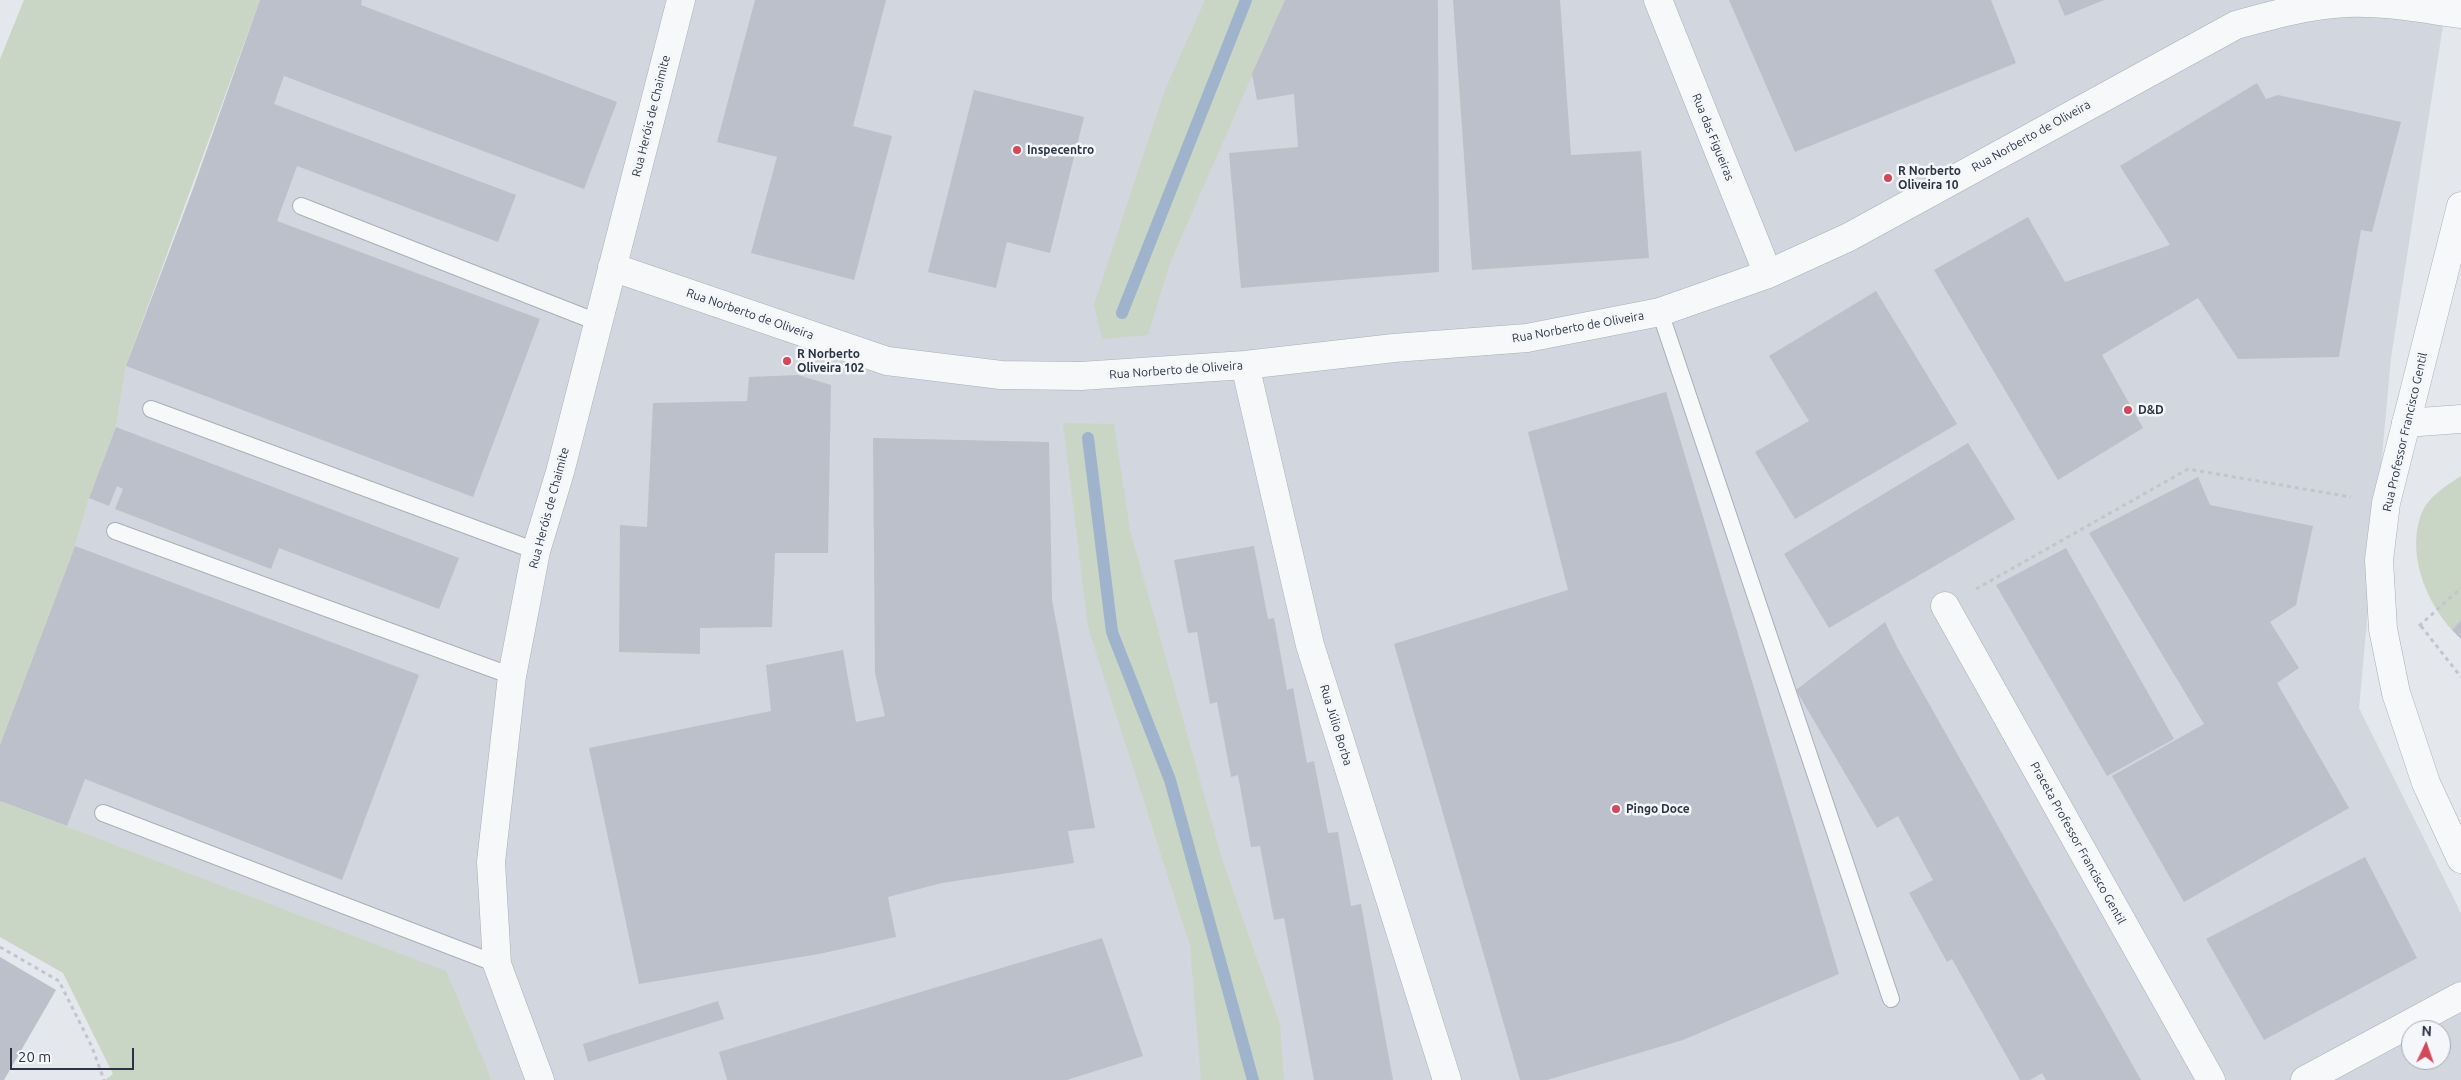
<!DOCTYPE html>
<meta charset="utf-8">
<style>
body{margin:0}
#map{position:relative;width:2461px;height:1080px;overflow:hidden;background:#e4e7ec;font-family:Ubuntu,sans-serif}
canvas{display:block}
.north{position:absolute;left:2401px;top:1020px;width:50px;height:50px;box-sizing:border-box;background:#f4f6f9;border:1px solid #a4a8b1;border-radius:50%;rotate:3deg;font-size:14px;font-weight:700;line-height:20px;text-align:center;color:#2b3445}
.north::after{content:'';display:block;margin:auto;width:18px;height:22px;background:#d1495b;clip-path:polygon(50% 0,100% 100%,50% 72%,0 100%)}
.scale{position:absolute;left:10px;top:1048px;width:124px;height:22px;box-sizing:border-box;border:2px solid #2b3445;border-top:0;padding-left:6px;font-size:15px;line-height:18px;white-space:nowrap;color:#2b3445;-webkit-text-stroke:4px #f4f6f9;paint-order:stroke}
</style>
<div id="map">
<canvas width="2461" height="1080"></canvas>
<div class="north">N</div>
<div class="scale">20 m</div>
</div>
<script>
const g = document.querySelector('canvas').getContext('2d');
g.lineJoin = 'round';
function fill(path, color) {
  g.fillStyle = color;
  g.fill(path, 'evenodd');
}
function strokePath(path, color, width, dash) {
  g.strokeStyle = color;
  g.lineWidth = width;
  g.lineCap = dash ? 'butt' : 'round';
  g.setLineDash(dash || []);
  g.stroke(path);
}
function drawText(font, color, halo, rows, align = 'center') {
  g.font = font + ' Ubuntu,sans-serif';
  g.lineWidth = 5;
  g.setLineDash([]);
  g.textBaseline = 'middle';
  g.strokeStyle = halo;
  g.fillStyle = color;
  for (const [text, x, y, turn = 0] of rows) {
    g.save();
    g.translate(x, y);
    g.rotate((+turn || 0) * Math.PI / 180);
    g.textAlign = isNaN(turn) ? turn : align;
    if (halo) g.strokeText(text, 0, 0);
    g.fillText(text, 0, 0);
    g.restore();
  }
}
const built = new Path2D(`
 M260,0H2447L2391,358L2359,708L2461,913V1080H492L445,971L0,801V745L75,546L89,498L116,427L126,366L193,189ZM2411,1030H2441V1060H2411Z`);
const green = new Path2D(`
 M24,0H260L126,366L116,427L89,498L75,546L0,745V59Z
 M1205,0H1285L1170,263L1148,335L1102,339L1094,305L1165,90Z
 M1063,423L1114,424L1130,530L1222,859L1280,1025L1284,1080H1201L1190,945L1088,627Z
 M2461,476V620L2452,630C2425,600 2406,552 2422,512C2429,496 2447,485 2461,476Z
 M0,801L446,971L492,1080H105L113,1074L63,973L0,937Z`);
const stream = new Path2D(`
 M1122,313L1246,0
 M1088,438L1112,632L1170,780L1253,1080`);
const building = new Path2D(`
 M260,0H362L361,5L617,102L584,189L284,76L274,104L516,195L498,242L297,166L277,221L540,319L473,497L126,366L193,189Z
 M755,0H886L853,126L892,136L854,280L751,253L777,157L717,142Z
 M1285,0H1438L1439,272L1241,288L1229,153L1298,147L1294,94L1257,100L1252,74Z
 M1453,0H1560L1571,155L1641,151L1649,258L1472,270Z
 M1729,0H1991L2016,63L1795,152Z
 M2058,0H2104L2065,16Z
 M2257,83L2266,99L2278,95L2401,122L2372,232L2361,230L2339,357L2238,359L2198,298L2102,355L2143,428L2058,480L1934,270L2028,217L2065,282L2170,245L2120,166Z
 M974,90L1084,117L1050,253L1007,242L996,288L928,272Z
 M1876,291L1957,424L1795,519L1755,452L1809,421L1769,356Z
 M798,375L831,385L828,553H775L772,627L700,628V654L619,652L620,525L647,527L653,403L747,401L749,377Z
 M1666,392L1839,974L1683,1040L1547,1080H1520L1394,644L1568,590L1528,432Z
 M116,427L459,558L439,609L279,548L271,569L115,509L123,489L117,486L109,506L89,498Z
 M873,438L1049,442L1052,600L1095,828L1068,831L1074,863L942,883L888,897L896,937L819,954L639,984L589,748L771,711L766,665L843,650L856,722L885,716L875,673Z
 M1968,443L2015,519L1829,628L1784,554Z
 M2198,477L2210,505L2313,526L2296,605L2270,622L2299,668L2277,683L2349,808L2184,902L2112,776L2204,724L2089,533Z
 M75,546L419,675L342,880L85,779L67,826L0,801V745Z
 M1254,546L1268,619L1274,618L1287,690L1293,688L1307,763L1314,761L1328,833L1338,832L1351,906L1361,904L1393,1080H1314L1284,918L1274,920L1260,846L1251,847L1238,775L1231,777L1217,702L1210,704L1197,632L1188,633L1174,560Z
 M2066,548L2174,739L2107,776L1996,585Z
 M2461,620V639L2452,630Z
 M1885,622L1897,647L2141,1080H2046L2042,1073L2030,1080H2020L1952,959L1947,962L1909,893L1933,880L1898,816L1877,828L1796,690Z
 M2365,857L2417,958L2264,1040L2206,939Z
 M1102,938L1143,1056L1067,1080H727L719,1052Z
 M0,957L56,990L4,1080H0Z
 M718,1001L724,1019L588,1062L583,1044Z`);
const path = new Path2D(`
 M1976,589L2188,469L2351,497
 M2419,626L2461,588
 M2421,626L2461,677
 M0,947L59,981L92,1047L104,1080`);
const service = new Path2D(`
 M301,206L597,322
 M1660,312L1891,999
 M151,409L536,551
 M115,531L512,676
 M103,813L497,964`);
const minor = new Path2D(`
 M1658,0L1768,274
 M612,267L887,361L1001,375L1081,376L1245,365L1394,348L1527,338L1660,312L1768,274L1849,237L2236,25C2272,15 2308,5 2346,3C2384,1 2423,9 2461,14
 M1245,365L1310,645L1447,1080
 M2406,423L2461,419
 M1945,606L2211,1080
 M540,1080L497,964L491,862L512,676L536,551L560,472L681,0
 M2305,1080L2461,996`);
const tertiary = new Path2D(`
 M2461,206L2386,503L2379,560L2383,629L2396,693L2426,783L2461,859`);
const markers = [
 [1017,150,5,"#d1495b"],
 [1888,178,5,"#d1495b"],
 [787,361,5,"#d1495b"],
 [2128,410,5,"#d1495b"],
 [1616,809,5,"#d1495b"]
];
const streetNames = [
 ["Rua Heróis de Chaimite",651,116,-76],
 ["Rua Norberto de Oliveira",2031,136,-29],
 ["Rua das Figueiras",1713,137,68],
 ["Rua Norberto de Oliveira",750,314,19],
 ["Rua Norberto de Oliveira",1578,327,-10],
 ["Rua Norberto de Oliveira",1176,370,-4],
 ["Rua Professor Francisco Gentil",2405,432,-77],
 ["Rua Heróis de Chaimite",549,508,-75],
 ["Rua Júlio Borba",1336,725,73],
 ["Praceta Professor Francisco Gentil",2078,843,61]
];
const poiNames = [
 ["Inspecentro",1027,150],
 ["R Norberto",1898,171],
 ["Oliveira 10",1898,185],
 ["R Norberto",797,354],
 ["Oliveira 102",797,368],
 ["D&D",2138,410],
 ["Pingo Doce",1626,809]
];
fill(built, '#d2d6de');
fill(green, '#c9d6c5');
strokePath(stream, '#9fb4cc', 12);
fill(building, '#bbc0ca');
strokePath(service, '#a9aeb7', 18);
strokePath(minor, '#a9aeb7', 29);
strokePath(tertiary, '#a9aeb7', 29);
strokePath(path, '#c2c5cb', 3, [4, 4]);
strokePath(service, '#f7f8fa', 16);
strokePath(minor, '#f7f8fa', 28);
strokePath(tertiary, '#f7f8fa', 28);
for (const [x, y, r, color] of markers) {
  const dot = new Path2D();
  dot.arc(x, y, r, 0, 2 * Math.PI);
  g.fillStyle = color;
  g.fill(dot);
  strokePath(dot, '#f4f6f9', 2);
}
drawText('12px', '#2b3445', '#f4f6f9', streetNames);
drawText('bold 12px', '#2b3445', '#f4f6f9', poiNames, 'left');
</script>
